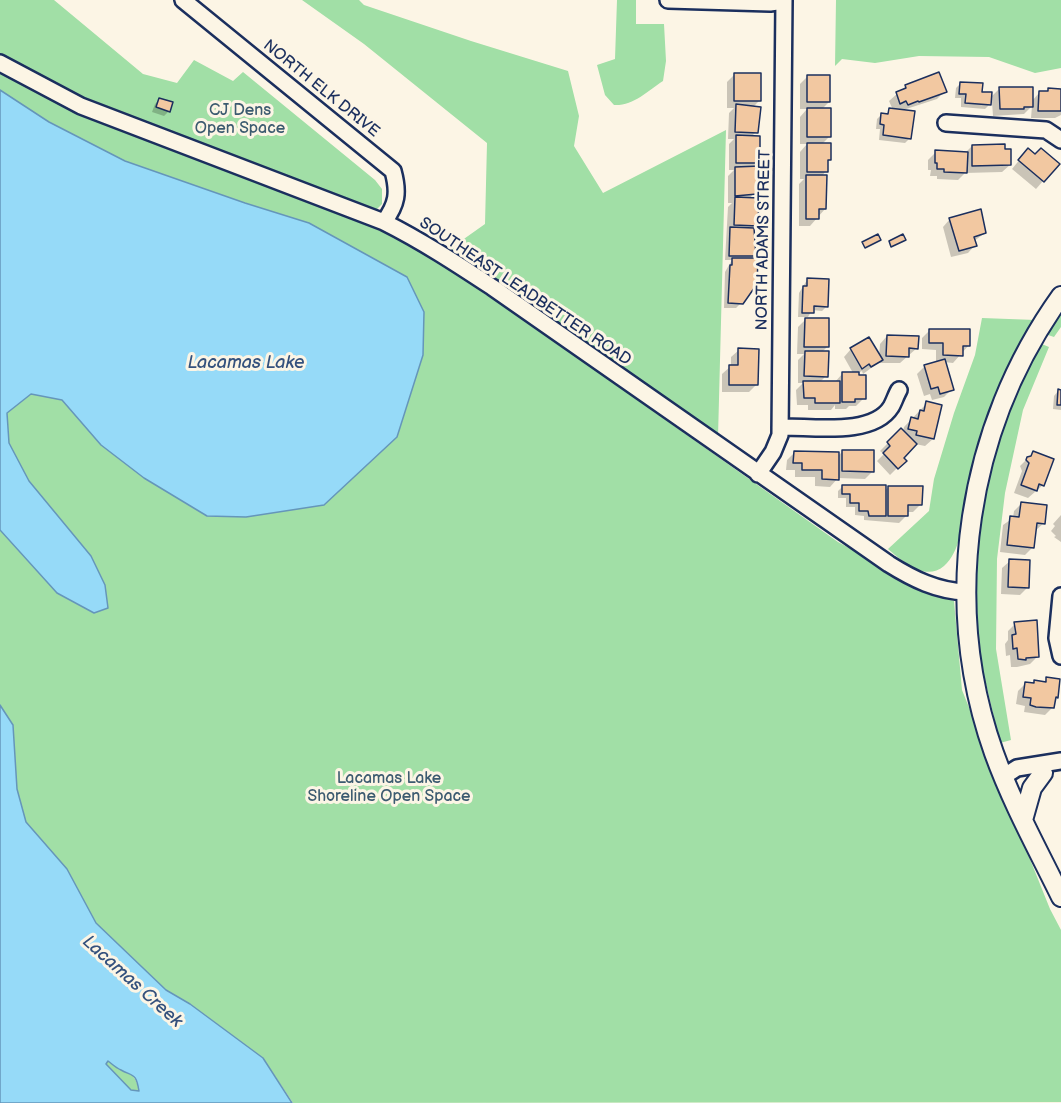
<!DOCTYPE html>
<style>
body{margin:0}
canvas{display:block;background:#fcf5e5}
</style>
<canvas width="1061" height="1103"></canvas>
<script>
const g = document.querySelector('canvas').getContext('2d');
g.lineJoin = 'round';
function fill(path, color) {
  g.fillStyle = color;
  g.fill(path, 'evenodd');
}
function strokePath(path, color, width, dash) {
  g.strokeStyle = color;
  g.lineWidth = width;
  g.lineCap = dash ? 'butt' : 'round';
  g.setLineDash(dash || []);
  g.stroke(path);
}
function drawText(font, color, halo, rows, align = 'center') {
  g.font = font + ' "Balsamiq Sans",sans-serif';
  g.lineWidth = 6;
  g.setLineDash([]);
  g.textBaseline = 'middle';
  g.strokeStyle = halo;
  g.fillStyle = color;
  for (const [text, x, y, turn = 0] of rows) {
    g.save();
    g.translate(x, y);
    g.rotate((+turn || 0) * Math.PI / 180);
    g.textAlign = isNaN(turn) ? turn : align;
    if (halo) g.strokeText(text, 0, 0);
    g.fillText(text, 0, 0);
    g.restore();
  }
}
const green = new Path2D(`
 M0,0H54L143,74L177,83L194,60L233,81L243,72L375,180L382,189V204L372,214L145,127L0,56Z
 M302,0H359L364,5L471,41L568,71L579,116L574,146L603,193L726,130L718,437L444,253L485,224L487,143L364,44Z
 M617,0H636V24H664L666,61L663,81C648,91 633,106 614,105L605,95L597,65L615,59Z
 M836,0H1061V68L1035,73L989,57L919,56L875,63L842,59L835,66Z
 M0,70L82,114L324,204L404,241L515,306L536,328L838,542L932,593L954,601L962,690L1050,909L1061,930V1102L293,1103L263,1058L190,1004L166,990L96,923L67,869L26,822L17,789L13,725L0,705V530L7,536L59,519L29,481L9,443L7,413L31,394L62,400L101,445L424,312L407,277L309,223L245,203L125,161L49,122L0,90Z
 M1061,304V327L1054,337L1042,333Z
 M982,318L1036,320C1014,382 991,445 968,507C961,526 960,552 944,566C925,582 902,561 888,549L929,511L934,479L954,413L975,355Z
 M1037,342L1049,347L1023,410L1005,493L997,559L996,649L1011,740L1000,743L975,637L974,585L983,502L989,458Z
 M108,1061C125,1073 135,1069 139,1091L131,1090L106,1064Z`);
const water = new Path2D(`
 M0,90L49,122L125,161L245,203L309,223L407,277L424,312L423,355L397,437L324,505L246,517L207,516L144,478L101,445L62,400L31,394L7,413L9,443L29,481L91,556L105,585L108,608L94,613L57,593L0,530Z
 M0,705L13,725L17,789L26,822L67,869L96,923L166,990L190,1004L263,1058L292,1103H0ZM108,1061C112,1064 116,1068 121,1070C134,1077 136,1073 139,1091L131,1090L106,1064Z`);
const shadow = new Path2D(`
 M735,74L759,101L753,107L756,132L751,137L758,162L753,168L759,187L749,199L757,225L753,229L754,256L750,260L741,303L736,308H724L725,272L732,260H725L728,207L732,203H728V176L734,170H729V144L734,139H728L729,113L734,108H727V82Z
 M808,76L829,102L822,109L829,137L822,144L829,159L826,163V171L821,177L825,209L810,226H799V184L804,179H800V152L807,144H800V117L807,109H800V84Z
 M960,84L990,98L1000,88L1032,101L1039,93H1046L1049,90H1061V115L1055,118H1031L1032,106L1024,114L993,116L992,102L985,109L961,107V98H955L956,88Z
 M906,86L945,91L937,99L900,111L910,138L905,143L879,140L880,129H876L877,119L882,114L885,115L890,110H893L889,101Z
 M160,99L169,111L164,116L152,112L155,104Z
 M972,146L1010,165L1002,172L965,173L958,180L937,179V176H930L931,170H928V160L936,152L965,153Z
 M1021,158L1043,181L1036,189L1012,169Z
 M950,219L985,233L974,241L975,245L968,253L951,257L943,227Z
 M807,280L827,306L822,311L812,310L808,317H798L799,293Z
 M805,320L828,346L821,353L826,376L820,382H835L843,373H853L844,357L851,349L879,357L880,344L887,336L917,348L900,363H878L863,374L862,371L858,373L864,398L856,406H849L846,409H835V405L831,410H808V405H797L796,390L803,383H798V360L804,354H797L798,327Z
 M929,331L969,345L953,363L944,362L952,389L944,397L932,400L930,394L924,396L917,374L925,366L936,363V350L922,349V338Z
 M739,350L756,385L749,392H722V374L731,366V357Z
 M1058,391H1061V410L1053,409L1054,396Z
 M927,403L940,406L933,439L925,446L915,444L901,458L904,461L890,475L877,461L884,454L880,451L901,430L903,432L904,427Z
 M843,451L873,471L865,479L838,478L830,487L815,486V477H795V470H786L787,460L794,453L838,456Z
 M1033,453L1043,485L1028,498L1014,493L1022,471L1020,466Z
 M843,486L884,491L889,487L921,504L913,512H907L906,516L899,523L864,520V516L855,515V507H846V498H838V491Z
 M1021,504L1044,523L1035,531L1033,547L1025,555L1000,552L1003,525L1013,518L1014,511Z
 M1061,515V542L1054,537L1056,536L1051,531L1055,526L1053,524Z
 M1010,561L1028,587L1020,595L1001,594L1002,568Z
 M1015,624L1037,657L1030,664L1017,667H1011L1010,655L1006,656L1005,644L1008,640V631Z
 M1047,679L1057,697L1054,700L1053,707L1045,715L1024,712L1025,706L1016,704L1018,691L1026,683H1042Z`);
const building = new Path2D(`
 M939,72L947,92L919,102L918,101L908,105L906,101L900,104L896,92L906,88L905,85Z
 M734,73H761V101H734Z
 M807,75H830V102H807Z
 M960,82L983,83L982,92H992L991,105L965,103L966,94H959Z
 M999,87H1033V107H1024V109H1000Z
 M1048,88L1061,89V111H1038L1039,91H1048Z
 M159,98L173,102L170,112L156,107Z
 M736,104L761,107L758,133L735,132Z
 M807,108H831V137H807Z
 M889,108L915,111L911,139L883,135L884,125L880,124L881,113L888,114Z
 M736,135L760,136V163H736Z
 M807,143H831V160H828V172H807Z
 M1005,144V149H1011V165L972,166V145Z
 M1028,148L1035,154L1041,148L1060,164L1044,182L1018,160Z
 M935,150L968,152L967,173L944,172V169H937V163H935Z
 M760,166V188H757V194L735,196V167Z
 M806,175H827L826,209H819V219H806Z
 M735,197L759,198L758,226L734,225Z
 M981,209L986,233L974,237L977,246L959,251L949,218Z
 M730,227L754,228L756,256H729Z
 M878,234L881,240L865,248L862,242Z
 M903,234L906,240L891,247L889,241Z
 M732,258H758L757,284L743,304L728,303L730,265H732Z
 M807,278L829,279L828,307L814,306V313H802L803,286H807Z
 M805,318H829V347H804Z
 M929,329H970V346H963V356L943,355V343H929Z
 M887,335L919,336L918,349L909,348V357L886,356Z
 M869,337L883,360L871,367L869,364L862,369L850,348Z
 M738,348L759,349L758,385H729V365H738Z
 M805,351H829L828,377L804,376Z
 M945,359L954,390L940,394L938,387L931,389L924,365Z
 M842,372H859V375H866V399H855V402H842Z
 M803,381H840V403H815V398H804Z
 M1058,389L1061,390V405H1057Z
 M926,401L942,405L934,439L916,435L917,431L908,429L911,417L918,419L920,410L924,411Z
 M901,428L917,444L904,458L907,461L898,469L883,453L890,446L887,442Z
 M842,450H874V472L842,471Z
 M794,451L839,452V480L822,479V470H802V463H793Z
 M1033,451L1054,459L1044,486L1039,484L1037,491L1021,485L1029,463L1026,460L1027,457L1031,456Z
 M842,485H886V516H869L868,511H859V503H850V494H842Z
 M888,486H923L922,505H908V516H888Z
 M1021,502L1047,505L1045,524L1037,523L1034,548L1007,545L1010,516L1019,517Z
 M1009,559L1030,560L1029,588L1008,587Z
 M1037,620L1039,657L1026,658V660L1018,659L1017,648L1013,649L1012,635L1016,634L1014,622Z
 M1046,677L1060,679L1058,698L1056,697L1054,708L1036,707L1030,705L1031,698L1023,697L1025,682L1034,683V680L1046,682Z`);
const minor = new Path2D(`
 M183,0L393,171C399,193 397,204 384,222
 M668,0L770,3L784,1
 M0,63L81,106L384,222C422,241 457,264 492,287L889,564C913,579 937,591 966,592
 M946,123L1046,130L1061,140
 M780,427C811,426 872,437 891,407C894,402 896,395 899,390
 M758,474L773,452L780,435L784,0
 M1061,596L1057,638L1061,656
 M1003,777L1017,768L1061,761`);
const major = new Path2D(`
 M1061,296C967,427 940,601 994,753C1012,803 1038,850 1061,897
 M1023,820L1032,788L1043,773`);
const streetNames = [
 ["NORTH ELK DRIVE",321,89,39],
 ["NORTH ADAMS STREET",764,240,-89],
 ["SOUTHEAST LEADBETTER ROAD",525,292,34]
];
const parkNames = [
 ["CJ Dens",240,111],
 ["Open Space",240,129],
 ["Lacamas Lake",389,779],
 ["Shoreline Open Space",389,797]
];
const waterNames = [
 ["Lacamas Lake",246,363],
 ["Lacamas Creek",132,982,42]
];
fill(green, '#a1dfa6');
fill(water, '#96daf8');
strokePath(water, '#6596ba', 1.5);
fill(shadow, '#0003');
fill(building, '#f2c8a1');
strokePath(building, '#1b2f5e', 1.5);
strokePath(minor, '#1b2f5e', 20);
strokePath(major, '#1b2f5e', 22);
strokePath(minor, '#fcf5e5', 15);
strokePath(major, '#fcf5e5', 18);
drawText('16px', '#1b2f5e', '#fcf5e5', streetNames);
drawText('16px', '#3c5b70', '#fcf5e5', parkNames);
drawText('italic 18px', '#34517d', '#fcf5e5', waterNames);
</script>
